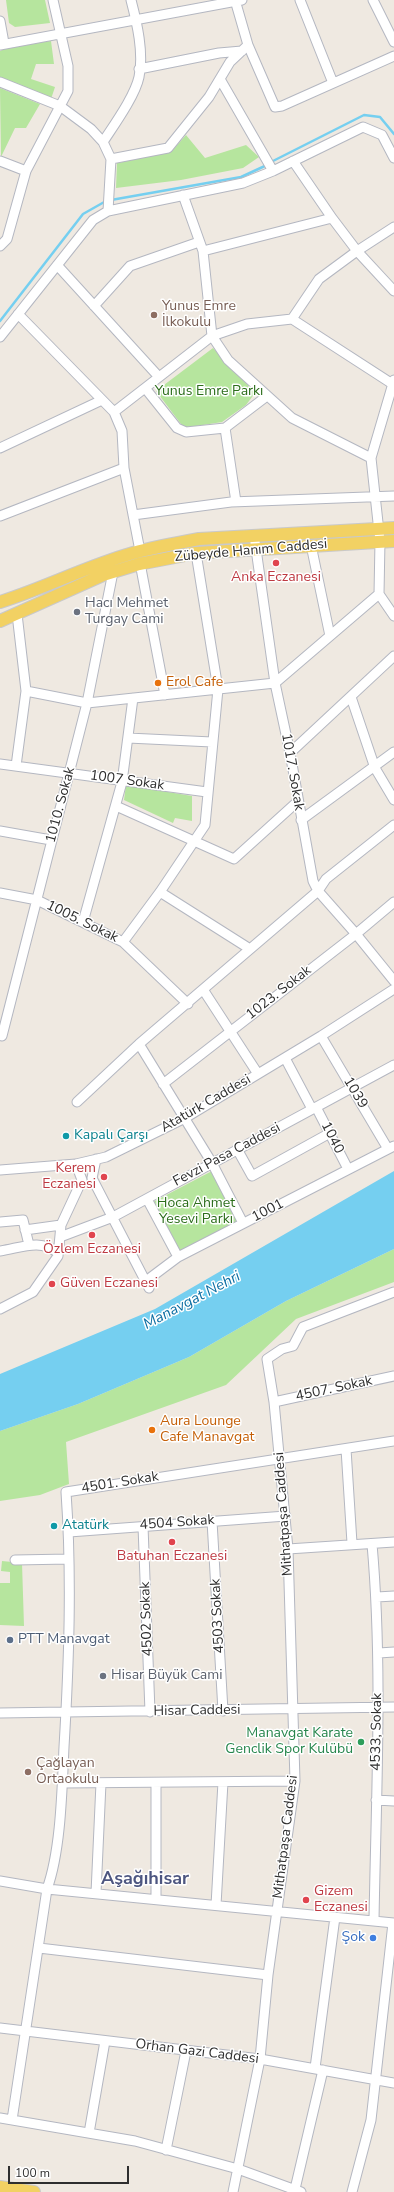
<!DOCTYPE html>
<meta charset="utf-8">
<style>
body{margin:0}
#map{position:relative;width:394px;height:2192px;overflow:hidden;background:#efe9e1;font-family:"Nunito Sans",sans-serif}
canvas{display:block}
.scale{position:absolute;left:8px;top:2166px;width:121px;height:18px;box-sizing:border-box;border:2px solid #2e2e2e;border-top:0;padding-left:5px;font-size:12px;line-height:14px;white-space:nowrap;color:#2e2e2e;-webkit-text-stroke:3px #fff;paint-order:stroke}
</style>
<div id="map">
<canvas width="394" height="2192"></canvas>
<div class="scale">100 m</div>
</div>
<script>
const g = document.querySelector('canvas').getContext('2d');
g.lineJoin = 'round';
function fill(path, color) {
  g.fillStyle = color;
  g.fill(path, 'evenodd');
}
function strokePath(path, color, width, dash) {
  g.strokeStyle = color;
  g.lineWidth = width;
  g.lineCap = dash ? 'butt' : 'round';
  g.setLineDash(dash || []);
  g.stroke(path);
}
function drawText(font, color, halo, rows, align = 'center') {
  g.font = font + ' "Nunito Sans",sans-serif';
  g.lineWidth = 3;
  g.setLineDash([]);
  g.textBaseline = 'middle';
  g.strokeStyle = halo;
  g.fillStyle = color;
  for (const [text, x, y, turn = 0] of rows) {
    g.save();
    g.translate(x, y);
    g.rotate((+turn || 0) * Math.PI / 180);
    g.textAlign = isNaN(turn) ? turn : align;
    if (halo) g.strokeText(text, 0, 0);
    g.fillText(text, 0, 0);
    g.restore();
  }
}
const green = new Path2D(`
 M6,0H45L50,23L15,27L9,23Z
 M51,41L54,64H36L31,79L55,87L51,99L0,78V51L10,46Z
 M0,88L40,104L26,128H15L1,157Z
 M186,135L205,158L246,145L259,157L243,168L181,180L116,188L117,163L171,152Z
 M213,348L255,393L246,405L222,422L184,428L156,391Z
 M126,785L192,796V821L175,818L173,823L124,800Z
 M212,1171L238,1221L180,1253L153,1202Z
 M394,1249V1282L296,1319L226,1385L66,1442L69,1484L40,1495L0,1501V1431L78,1404L189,1357L286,1301Z
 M2,1561L22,1563L24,1626L0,1625V1583H10V1572L1,1571Z`);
const water = new Path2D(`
 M394,1171V1249L286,1301L189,1357L78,1404L0,1431V1374L155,1309Z`);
const stream = new Path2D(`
 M271,162L364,115L380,117L394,134
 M111,200L241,177L267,165
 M0,321L83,214L106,201`);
const minor = new Path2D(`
 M235,0L248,45L275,107L282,106L394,56
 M300,0L333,83
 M373,0L394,42
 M0,21L4,43
 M0,45L242,0
 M139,69L219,53L242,51
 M220,79L273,171
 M0,82L60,106L91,129L103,142L111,159L108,211
 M103,142C114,125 135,96 139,77C144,53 137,23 131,0
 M111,159L168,148L209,97L230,62L248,45
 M0,161L26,171
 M293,161L332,218
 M183,195L203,251L212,336L228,360L292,418L371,458
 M0,246L7,239L26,171L68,91V66L53,0
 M203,251L332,218L357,251L394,291
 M57,265L159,377
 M94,306L130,266L199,242
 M18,314L114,412L122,431L124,468L140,551
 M292,319L319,279L357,251L394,227
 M0,337L93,220L108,211L243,183L273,171L363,127L382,135L394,158
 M394,380L371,458L380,541L379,594L394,616
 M145,388L177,428L186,432L225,428L267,396
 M114,412L212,336L247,324L292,319L394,385
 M225,428L236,502
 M0,448L102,400
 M133,515L231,502L394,496
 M0,516L124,468
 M254,535L275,683L290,753L313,881L318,891L356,934L394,981
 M311,545L330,636
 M140,563L165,695
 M26,691L87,703L275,683L379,594
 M351,697L375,768L394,800
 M128,738L212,742
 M290,753L394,656
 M0,764L207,792
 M16,766L26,691L17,614
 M116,806L234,859L297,802
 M301,820L394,752
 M0,831L51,840
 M160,892L250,949
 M0,893L37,900L123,942L188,1004
 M83,922L122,782L133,698
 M123,942L160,892L205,825L218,689L196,553
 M204,991L258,1074
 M2,1036L87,703L113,572
 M321,1036L388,1149
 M139,1044L212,1163L243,1223
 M285,1058L312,1109
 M163,1084L356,934L394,902
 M77,1102L139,1044L318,891L326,879L394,825
 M316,1107L348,1169
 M237,1149L252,1176L330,1133
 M96,1159L92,1178L149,1288
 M0,1170L76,1164L106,1157L185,1118L321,1036L394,989
 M147,1199L178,1257
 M0,1222L23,1220L29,1245
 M25,1230L61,1225
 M60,1237L113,1217L394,1065
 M0,1251C21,1248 40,1238 58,1253
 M146,1281L178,1257L394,1146
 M0,1309L33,1292L58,1256L61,1225L82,1180L76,1164
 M274,1402L394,1376
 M346,1449L352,1543
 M212,1521L223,1711
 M143,1526L150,1712
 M69,1532L286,1516
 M372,1544C383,1669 376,1796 374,1921
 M288,1549L394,1542
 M15,1560L69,1559
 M377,1597L394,1596
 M379,1653L394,1652
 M0,1713L394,1707
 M63,1783L295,1781
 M156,1783V1899
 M376,1800L394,1801
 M0,1881L47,1889L394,1923
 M96,1893L101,1783
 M216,1905L223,1782
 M39,1948L268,1975
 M0,2028L260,2059L394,2083
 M315,2068L335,1917
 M0,2118L135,2141L238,2169L301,2192
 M12,2120L47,1889C61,1850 62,1789 64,1747C69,1662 72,1577 66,1492L394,1441
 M89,2133L105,2041
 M166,2150L186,2051
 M295,2189L323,2070
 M233,2192L260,2059L268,1975L295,1781L288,1549L274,1402L267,1359L282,1349L293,1346L303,1327L394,1292
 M352,2192L371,2120L393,1923`);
const major = new Path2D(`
 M0,602C45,588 87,566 133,553C155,547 177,543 199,539L394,528
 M0,621L103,575L139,564L196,553L394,541
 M0,2187L34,2192`);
const markers = [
 [154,315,4,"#8d6e63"],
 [276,563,4,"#e0444e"],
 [77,612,4,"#6b7280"],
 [158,683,4,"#e8710a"],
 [66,1136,4,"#0f9aa8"],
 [104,1177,4,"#e0444e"],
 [92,1235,4,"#e0444e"],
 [52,1284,4,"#e0444e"],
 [152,1430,4,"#e8710a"],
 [54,1526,4,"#0f9aa8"],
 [172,1542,4,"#e0444e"],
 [10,1640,4,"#5c6f8a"],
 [103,1676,4,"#6b7280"],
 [361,1742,4,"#2e9e5b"],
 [28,1772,4,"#8d6e63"],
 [306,1900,4,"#e0444e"],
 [373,1938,4,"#3f7fe0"]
];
const educationNames = [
 ["Yunus Emre",162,307],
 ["İlkokulu",162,323],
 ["Çağlayan",36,1764],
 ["Ortaokulu",36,1780]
];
const parkNames = [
 ["Yunus Emre Parkı",209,392],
 ["Hoca Ahmet",196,1204],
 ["Yesevi Parkı",196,1220]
];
const streetNames = [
 ["Zübeyde Hanım Caddesi",251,551,-5],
 ["1017. Sokak",292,772,80],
 ["1007 Sokak",127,781,8],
 ["1010. Sokak",61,805,-75],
 ["1005. Sokak",82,922,26],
 ["1023. Sokak",279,993,-38],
 ["1039",355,1093,59],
 ["Atatürk Caddesi",206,1104,-30],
 ["1040",332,1138,63],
 ["Fevzi Pasa Caddesi",227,1155,-28],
 ["1001",268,1211,-27],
 ["4507. Sokak",334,1389,-12],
 ["4501. Sokak",120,1483,-9],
 ["Mithatpaşa Caddesi",284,1514,-94],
 ["4504 Sokak",177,1523,-4],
 ["4503 Sokak",218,1616,-93],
 ["4502 Sokak",147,1619,-92],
 ["Hisar Caddesi",197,1711,-1],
 ["4533, Sokak",377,1732,-89],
 ["Mithatpaşa Caddesi",286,1837,-83],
 ["Orhan Gazi Caddesi",197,2052,7]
];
const healthNames = [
 ["Anka Eczanesi",276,578],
 ["Kerem",96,1169,"right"],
 ["Eczanesi",96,1185,"right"],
 ["Özlem Eczanesi",92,1250],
 ["Güven Eczanesi",60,1284,"left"],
 ["Batuhan Eczanesi",172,1557],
 ["Gizem",314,1892,"left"],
 ["Eczanesi",314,1908,"left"]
];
const worshipNames = [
 ["Hacı Mehmet",85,604],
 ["Turgay Cami",85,620],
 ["Hisar Büyük Cami",111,1676]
];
const foodNames = [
 ["Erol Cafe",166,683],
 ["Aura Lounge",160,1422],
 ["Cafe Manavgat",160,1438]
];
const cultureNames = [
 ["Kapalı Çarşı",74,1136],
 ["Atatürk",62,1526]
];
const serviceNames = [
 ["PTT Manavgat",18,1640]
];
const leisureNames = [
 ["Manavgat Karate",353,1734],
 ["Genclik Spor Kulübü",353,1750]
];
const shopNames = [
 ["Şok",365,1938]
];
const waterNames = [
 ["Manavgat Nehri",192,1301,-28]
];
const districtNames = [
 ["Aşağıhisar",145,1880]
];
fill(green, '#b6e59e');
fill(water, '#75cff0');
strokePath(stream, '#75cff0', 2.5);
strokePath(minor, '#b4b7c1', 11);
strokePath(major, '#c9c9c9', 14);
strokePath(minor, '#fff', 9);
strokePath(major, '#f2d163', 12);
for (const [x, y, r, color] of markers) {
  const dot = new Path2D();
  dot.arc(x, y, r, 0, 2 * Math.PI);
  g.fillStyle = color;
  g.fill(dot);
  strokePath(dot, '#fff', 1.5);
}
drawText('14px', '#785e54', '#fff', educationNames, 'left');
drawText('14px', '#2c6e1b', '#fff', parkNames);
drawText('14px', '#2e2e2e', '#fff', streetNames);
drawText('14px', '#be3a42', '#fff', healthNames);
drawText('14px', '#5b616d', '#fff', worshipNames, 'left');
drawText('14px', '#c56008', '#fff', foodNames, 'left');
drawText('14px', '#0d838f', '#fff', cultureNames, 'left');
drawText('14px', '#4e5e75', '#fff', serviceNames, 'left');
drawText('14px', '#27864d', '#fff', leisureNames, 'right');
drawText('14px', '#366cbe', '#fff', shopNames, 'right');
drawText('italic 15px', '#0d6fa3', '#fff', waterNames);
drawText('bold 18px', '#4d5680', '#fff', districtNames);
</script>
